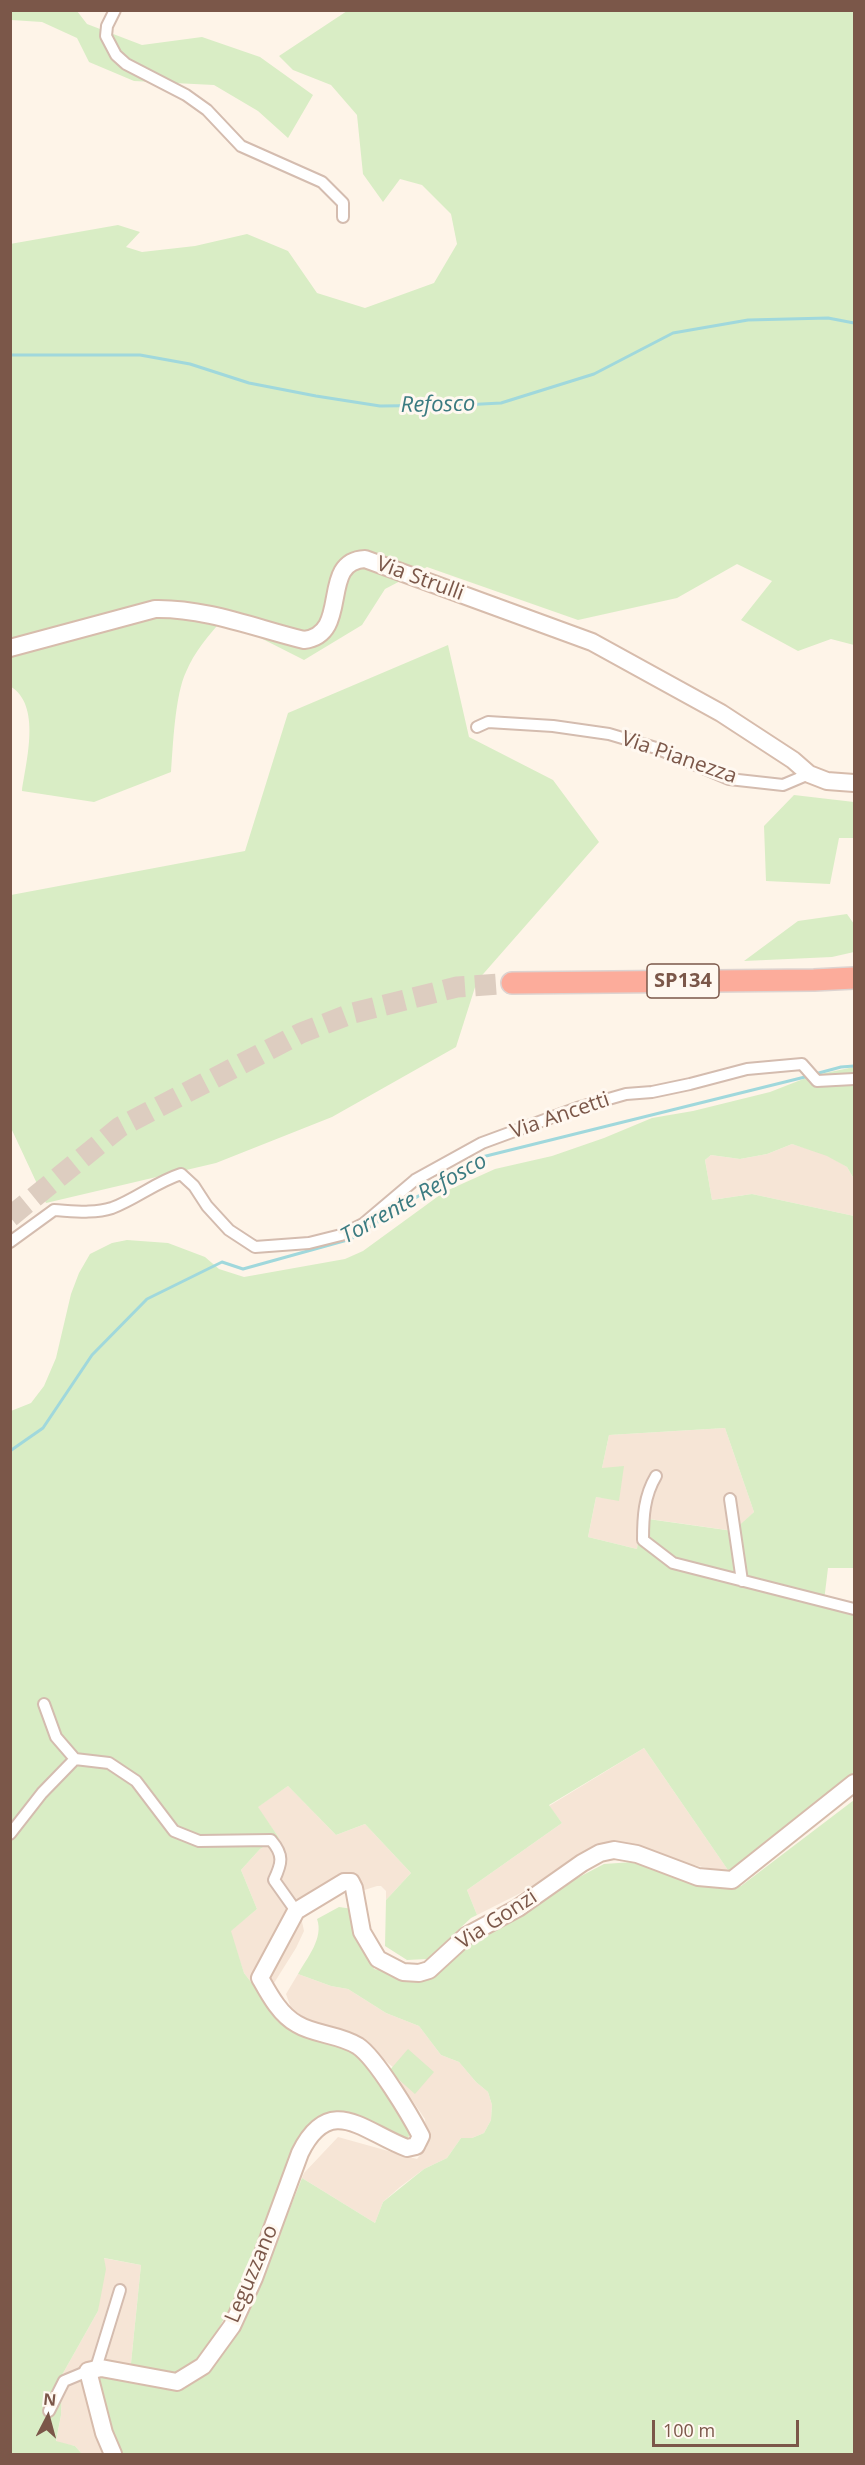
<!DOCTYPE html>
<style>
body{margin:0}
#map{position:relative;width:865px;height:2465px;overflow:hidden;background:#fef4e8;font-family:"Open Sans",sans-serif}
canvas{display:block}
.frame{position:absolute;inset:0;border:12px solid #7b5749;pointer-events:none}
.north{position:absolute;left:18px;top:2387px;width:60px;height:60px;-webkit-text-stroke:4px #fff8f0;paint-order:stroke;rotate:6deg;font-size:16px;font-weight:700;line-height:24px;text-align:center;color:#7b5749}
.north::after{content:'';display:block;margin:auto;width:21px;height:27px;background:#7b5749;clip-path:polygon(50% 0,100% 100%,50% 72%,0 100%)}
.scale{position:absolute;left:652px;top:2420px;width:147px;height:27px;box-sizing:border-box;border:3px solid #7b5749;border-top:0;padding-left:8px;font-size:18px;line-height:21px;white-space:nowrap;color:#7b5749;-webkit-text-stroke:4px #fff8f0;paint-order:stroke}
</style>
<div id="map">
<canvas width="865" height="2465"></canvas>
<div class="frame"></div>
<div class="north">N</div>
<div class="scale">100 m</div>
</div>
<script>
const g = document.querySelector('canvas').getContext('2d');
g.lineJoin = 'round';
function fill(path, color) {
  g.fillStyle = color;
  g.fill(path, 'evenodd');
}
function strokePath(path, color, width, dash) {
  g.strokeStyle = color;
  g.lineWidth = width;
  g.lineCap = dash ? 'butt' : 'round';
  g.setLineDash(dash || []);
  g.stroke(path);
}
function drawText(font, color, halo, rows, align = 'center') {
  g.font = font + ' "Open Sans",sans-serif';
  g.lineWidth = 6;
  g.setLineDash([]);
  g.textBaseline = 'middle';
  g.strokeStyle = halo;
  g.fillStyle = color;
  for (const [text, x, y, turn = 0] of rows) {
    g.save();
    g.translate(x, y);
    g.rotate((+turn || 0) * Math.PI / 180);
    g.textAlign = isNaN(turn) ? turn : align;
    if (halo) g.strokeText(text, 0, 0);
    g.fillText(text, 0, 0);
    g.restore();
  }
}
const residential = new Path2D(`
 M792,1144L827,1155L847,1167L854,1179V1216L752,1194L712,1200L705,1160L711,1155L740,1159L767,1154Z
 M725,1428L754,1512L734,1531L642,1518L637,1549L588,1537L596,1497L619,1500L602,1468L609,1435Z
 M644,1748L730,1873L612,1847L477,1915L467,1890L562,1823L549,1806Z
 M288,1786L336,1835L365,1824L411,1873L386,1900V1891L381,1886H377L352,1894L343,1892L301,1917L304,1931L296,1948L264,1999L244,1973L230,1931L257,1909L241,1870L260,1849L279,1838L257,1807Z
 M298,1974L331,1986L348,1989L386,2013L419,2026L441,2055L459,2062L476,2082L488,2092L492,2105L491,2120L484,2133L472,2138H461L447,2158L424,2169L400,2187L383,2202L375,2223L302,2178L304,2173L338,2137L417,2159L427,2147L425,2119L403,2087L394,2068L376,2053L346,2049L292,2011L286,1994Z
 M103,2258L141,2265L130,2373L116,2454H82L75,2446L56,2442L61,2415L62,2375L98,2311Z`);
const green = new Path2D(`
 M10,11H77L87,24L142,45L202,37L260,57L313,95L288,138L258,111L214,85L134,81L89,62L77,38L42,22L11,20Z
 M347,11H854V645L831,639L798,651L741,620L772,581L737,564L677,598L578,620L427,567L385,589L362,625L304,660L223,619C209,635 194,652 186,672C175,695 173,745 171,772L94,802L22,791C26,761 42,705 10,686V244L118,225L140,232L126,247L142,252L195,246L247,234L288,251L317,293L365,308L434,283L457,244L451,214L422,185L400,179L383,202L363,174L357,115L331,85L293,70L279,56Z
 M448,645L469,737L553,780L599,842L477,981L456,1047L332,1117L216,1163L46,1203L11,1128V895L245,851L288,713Z
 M794,795L854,802V838H839L830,884L766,881L764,826Z
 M847,914L854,924V952L832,957L744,961L798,921Z
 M854,1067V1179L847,1167L827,1156L792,1144L767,1154L740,1159L711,1155L705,1160L712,1200L752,1194L854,1216V1568H828L824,1601L854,1616V1783L730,1873L644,1748L549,1805L562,1823L467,1890L477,1915L471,1918L427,1959L407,1960L385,1946L386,1900L411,1873L365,1824L336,1835L288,1786L258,1807L279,1838L260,1849L241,1870L257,1909L231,1931L244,1973L264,1999L349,2044L375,2070L413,2127L408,2138L356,2120L321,2119L262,2253L202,2357L174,2375L130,2373L141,2265L104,2258L106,2269L98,2311L62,2375L61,2415L56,2441L75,2446L82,2454H11V1411L31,1403L44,1386L56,1358L71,1294L79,1273L90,1254L112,1243L127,1240L168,1243L205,1257L219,1269L244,1277L345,1259L363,1251L444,1192L495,1169L552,1156L604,1138L652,1118L693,1111L770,1092L811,1076ZM725,1428L754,1512L733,1531L641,1518L637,1549L588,1537L596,1497L619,1501L624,1466L602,1468L609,1435Z
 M854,1800V2454H116L90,2378L104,2365L162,2387L210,2358L271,2256L302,2178L375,2223L383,2202L424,2169L447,2158L461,2138H472L484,2133L491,2120L492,2105L488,2092L476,2082L459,2062L441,2055L419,2026L386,2013L348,1989L331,1986L298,1974C307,1958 324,1938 317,1919L339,1907L353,1909L374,1969L395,1974L434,1976L482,1928L604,1864L633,1862L713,1888L741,1886Z
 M408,2049L434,2072L415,2094L389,2071Z`);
const stream = new Path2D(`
 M10,355H140L190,364L249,383L316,396L380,406L463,405L501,403L594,374L673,333L748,320L828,318L854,323
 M815,1074L841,1067L854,1066
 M10,1451L43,1428L92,1355L147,1299L222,1262L243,1269L351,1239L478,1158L809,1076`);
const highwayTunnel = new Path2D(`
 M10,1217L120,1127L301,1033L353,1013L457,987L512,983`);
const street = new Path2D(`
 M115,10L107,26L106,36L116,55L126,64L186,95L207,110L241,146L322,182L343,203V217
 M477,727L488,722L553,726L609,734L656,748L729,779L783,785L809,774
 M10,1242L54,1210C73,1211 94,1214 112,1208C136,1199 156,1182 181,1174L194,1186L207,1206L229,1230L255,1247L309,1243L341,1235L363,1224L415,1180L482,1143L577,1108L626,1094L652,1092L690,1084L747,1069L802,1064L817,1081L854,1079
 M656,1476C644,1496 643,1517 643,1540L673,1563L854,1609
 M730,1499L742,1581
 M44,1704L56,1737L75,1759
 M10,1834L42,1793L75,1759L109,1763L136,1781L174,1831L199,1841L271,1840C284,1855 282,1863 274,1880L296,1911
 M96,2368L120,2290
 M49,2411L64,2381L88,2371`);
const secondary = new Path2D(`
 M10,648L155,609C206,608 255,628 304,640C352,634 318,561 365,559L592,642L721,713L793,760L809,774L827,781L854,783
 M113,2454L104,2433L88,2371L101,2368L177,2382L203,2366L232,2326L254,2278L300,2153C330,2092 364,2132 407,2148L416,2146L421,2136C410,2115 376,2058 358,2046C339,2034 315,2035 297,2024C280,2015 269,1994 260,1978L296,1911L344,1882H351L354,1888L362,1932L378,1959L403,1972L419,1973L429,1970L466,1936L518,1908L582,1863L600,1853L614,1850L637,1854L698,1877L732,1880L854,1783`);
const highway = new Path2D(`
 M512,983L814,980L854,978`);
const shields = [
 [683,981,72]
];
const shieldNames = [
 ["SP134",683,981]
];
const streetNames = [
 ["Via Strulli",420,579,20],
 ["Via Pianezza",679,758,19],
 ["Via Ancetti",560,1116,-19],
 ["Via Gonzi",497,1920,-33],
 ["Leguzzano",252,2274,-67]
];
const waterNames = [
 ["Refosco",438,405,-1],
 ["Torrente Refosco",414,1199,-29]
];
fill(residential, '#f6e5d6');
fill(green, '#d9edc5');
strokePath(stream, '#a0d8dc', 3);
strokePath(highwayTunnel, '#ddcdc0', 21, [21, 10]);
strokePath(street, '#d4bcaf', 14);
strokePath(secondary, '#d7bcac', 20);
strokePath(highway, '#ddd3d0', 24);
strokePath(street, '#fff', 10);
strokePath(secondary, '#fff', 16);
strokePath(highway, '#fcac9b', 21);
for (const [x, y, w] of shields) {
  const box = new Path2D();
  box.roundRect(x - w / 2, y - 17, w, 34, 4.5);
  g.fillStyle = '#fff8f0';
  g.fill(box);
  strokePath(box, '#7b5749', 1.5);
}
drawText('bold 20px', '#7b5749', null, shieldNames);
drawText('21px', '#7b5749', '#fff8f0', streetNames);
drawText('italic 22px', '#3b7b81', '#fff8f0', waterNames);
</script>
